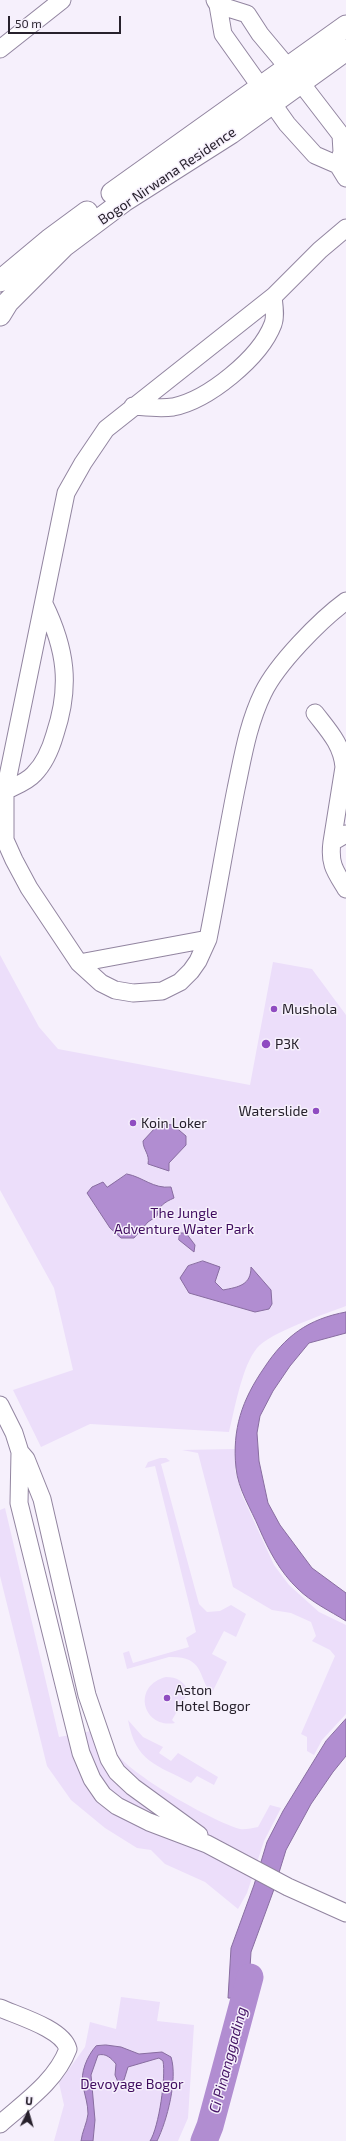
<!DOCTYPE html>
<style>
body{margin:0}
#map{position:relative;width:346px;height:2141px;overflow:hidden;background:#f6f0fc;font-family:"Exo 2",sans-serif}
canvas{display:block}
.north{position:absolute;left:8px;top:2093px;width:40px;height:40px;-webkit-text-stroke:3px #f6f0fc;paint-order:stroke;rotate:5deg;font-size:11px;font-weight:700;line-height:16px;text-align:center;color:#27212c}
.north::after{content:'';display:block;margin:auto;width:14px;height:18px;background:#27212c;clip-path:polygon(50% 0,100% 100%,50% 72%,0 100%)}
.scale{position:absolute;left:8px;top:16px;width:113px;height:18px;box-sizing:border-box;border:2px solid #27212c;border-top:0;padding-left:5px;font-size:12px;line-height:14px;white-space:nowrap;color:#27212c;-webkit-text-stroke:3px #f6f0fc;paint-order:stroke}
</style>
<div id="map">
<canvas width="346" height="2141"></canvas>
<div class="north">U</div>
<div class="scale">50 m</div>
</div>
<script>
const g = document.querySelector('canvas').getContext('2d');
g.lineJoin = 'round';
function fill(path, color) {
  g.fillStyle = color;
  g.fill(path, 'evenodd');
}
function strokePath(path, color, width, dash) {
  g.strokeStyle = color;
  g.lineWidth = width;
  g.lineCap = dash ? 'butt' : 'round';
  g.setLineDash(dash || []);
  g.stroke(path);
}
function drawText(font, color, halo, rows, align = 'center') {
  g.font = font + ' "Exo 2",sans-serif';
  g.lineWidth = 3;
  g.setLineDash([]);
  g.textBaseline = 'middle';
  g.strokeStyle = halo;
  g.fillStyle = color;
  for (const [text, x, y, turn = 0] of rows) {
    g.save();
    g.translate(x, y);
    g.rotate((+turn || 0) * Math.PI / 180);
    g.textAlign = isNaN(turn) ? turn : align;
    if (halo) g.strokeText(text, 0, 0);
    g.fillText(text, 0, 0);
    g.restore();
  }
}
const green = new Path2D(`
 M0,955L39,1027L58,1049L250,1085L273,962L312,969L346,1015V1306C327,1313 269,1333 257,1348C242,1366 235,1408 229,1432L90,1424L41,1447L13,1390L73,1370L54,1288L0,1190Z
 M235,1449V1470L242,1495L274,1565L289,1585L319,1612L346,1625V1714L322,1740L314,1755L307,1751V1737L301,1734L335,1656L330,1650L312,1641L316,1636L311,1622L291,1613L272,1610L233,1587L198,1453L182,1450Z
 M160,1458H166L170,1461L161,1464L199,1604L207,1612L220,1611L231,1605L246,1614L236,1637L224,1631L212,1654L227,1662L211,1695C198,1674 203,1656 169,1657L127,1669L123,1653L129,1651L133,1663L189,1647L186,1638L196,1632L155,1466L145,1468L148,1462Z
 M5,1508L59,1737L108,1728C110,1735 112,1744 115,1751C128,1774 214,1822 240,1829C245,1830 252,1828 258,1827L270,1805L281,1808L264,1841L247,1893L238,1909L205,1882L165,1864L151,1850L137,1848L105,1828L71,1800L47,1766L0,1576V1510Z
 M166,1677C177,1677 183,1681 189,1691L172,1720L175,1723C143,1729 131,1686 166,1677Z
 M128,1720L143,1737L163,1747L159,1753L171,1761L178,1753L218,1777L214,1785L197,1776L191,1783C156,1764 136,1763 128,1720Z
 M121,1997L160,2002L157,2021L194,2025L188,2118L178,2141H54L64,2105L59,2083L85,2047L90,2022L116,2029Z`);
const water = new Path2D(`
 M163,1124L173,1125L186,1136V1145L169,1163V1171L148,1164C150,1154 143,1150 143,1141L155,1128Z
 M127,1174C143,1177 153,1189 171,1187L174,1198C165,1202 158,1206 157,1216L148,1222L134,1238H121L110,1228L87,1193L92,1187L103,1182L107,1187Z
 M180,1233H186L195,1245L194,1252L179,1240Z
 M203,1261L220,1267L215,1282L223,1290C239,1287 251,1285 251,1267L271,1290L272,1304L269,1309L255,1312L189,1293L180,1278L188,1266Z
 M346,1312V1333L309,1343L290,1366L273,1391L260,1416L257,1433L259,1461L268,1503L280,1525L312,1568L346,1593V1621C330,1611 311,1602 298,1589C280,1572 269,1551 259,1528C251,1509 238,1489 236,1468C232,1429 242,1400 264,1368C285,1336 308,1319 346,1312Z
 M346,1719V1756L333,1772L311,1804L286,1850L273,1892L251,1952L248,1999L228,1998L231,1948L254,1885L267,1842L283,1811L326,1741Z
 M106,2045L121,2047L139,2054L162,2052L171,2057C178,2079 167,2121 157,2141H150C159,2127 166,2077 163,2061L159,2058L128,2067L124,2080L118,2082L115,2075L116,2064C111,2058 106,2053 98,2055L91,2075L95,2120L93,2141H81C82,2132 87,2123 88,2114C88,2104 85,2096 83,2086C80,2073 87,2056 96,2046Z`);
const river = new Path2D(`
 M204,2141L210,2126L250,1977`);
const minor = new Path2D(`
 M215,0L218,5L223,34L287,124L315,155L338,165L346,178
 M218,5L247,14L260,34L301,83L341,135L342,152L338,165
 M0,49L62,0
 M346,228L320,250L274,296L106,429L83,463L66,493L5,791V840L14,860L29,888L79,963L101,983L115,990L133,993L162,991L180,982L191,971L198,961L208,939C218,889 226,839 236,789C243,756 248,724 263,693C277,664 320,620 346,601
 M133,406C146,407 160,409 173,407C208,400 260,358 273,324C276,316 274,306 273,297
 M315,713C328,730 342,744 344,767
 M5,791C15,786 27,782 34,774C45,763 51,748 55,734C71,686 66,649 44,604
 M346,834L332,842C329,864 335,871 346,889
 M332,842L344,767L346,771
 M79,963L208,939
 M0,1405L14,1433L20,1452L19,1503L81,1753L92,1779L103,1795L117,1806L149,1822L207,1844L288,1887L346,1913
 M20,1452L26,1459L42,1499L87,1695L109,1759L117,1772L133,1787L199,1835
 M0,2008C18,2016 63,2029 68,2049C56,2081 25,2102 0,2124`);
const tertiary = new Path2D(`
 M112,193L346,26
 M0,281L49,240L87,212
 M0,315L8,302L64,246L124,201L231,133L346,50`);
const markers = [
 [274,1009,4,"#8f4cc1"],
 [266,1044,5,"#8f4cc1"],
 [316,1111,4,"#8f4cc1"],
 [133,1123,4,"#8f4cc1"],
 [167,1698,4,"#8f4cc1"]
];
const streetNames = [
 ["Bogor Nirwana Residence",167,176,-34]
];
const poiNames = [
 ["Mushola",282,1009],
 ["P3K",275,1044],
 ["Waterslide",308,1111,"right"],
 ["Koin Loker",141,1123],
 ["Aston",175,1690],
 ["Hotel Bogor",175,1706]
];
const parkNames = [
 ["The Jungle",184,1213],
 ["Adventure Water Park",184,1229],
 ["Devoyage Bogor",132,2084]
];
const waterNames = [
 ["Ci Pinanggading",228,2060,-75]
];
fill(green, '#ecdefa');
fill(water, '#b18dd1');
strokePath(water, '#886da0', 1);
strokePath(river, '#b18dd1', 27);
strokePath(minor, '#9285a0', 19);
strokePath(tertiary, '#9285a0', 23);
strokePath(minor, '#fff', 17);
strokePath(tertiary, '#fff', 21);
for (const [x, y, r, color] of markers) {
  const dot = new Path2D();
  dot.arc(x, y, r, 0, 2 * Math.PI);
  g.fillStyle = color;
  g.fill(dot);
  strokePath(dot, '#f6f0fc', 1.5);
}
drawText('14px', '#27212c', '#f6f0fc', streetNames);
drawText('14px', '#27212c', '#f6f0fc', poiNames, 'left');
drawText('14px', '#3f0b5e', '#f6f0fc', parkNames);
drawText('italic 15px', '#461566', '#f6f0fc', waterNames);
</script>
